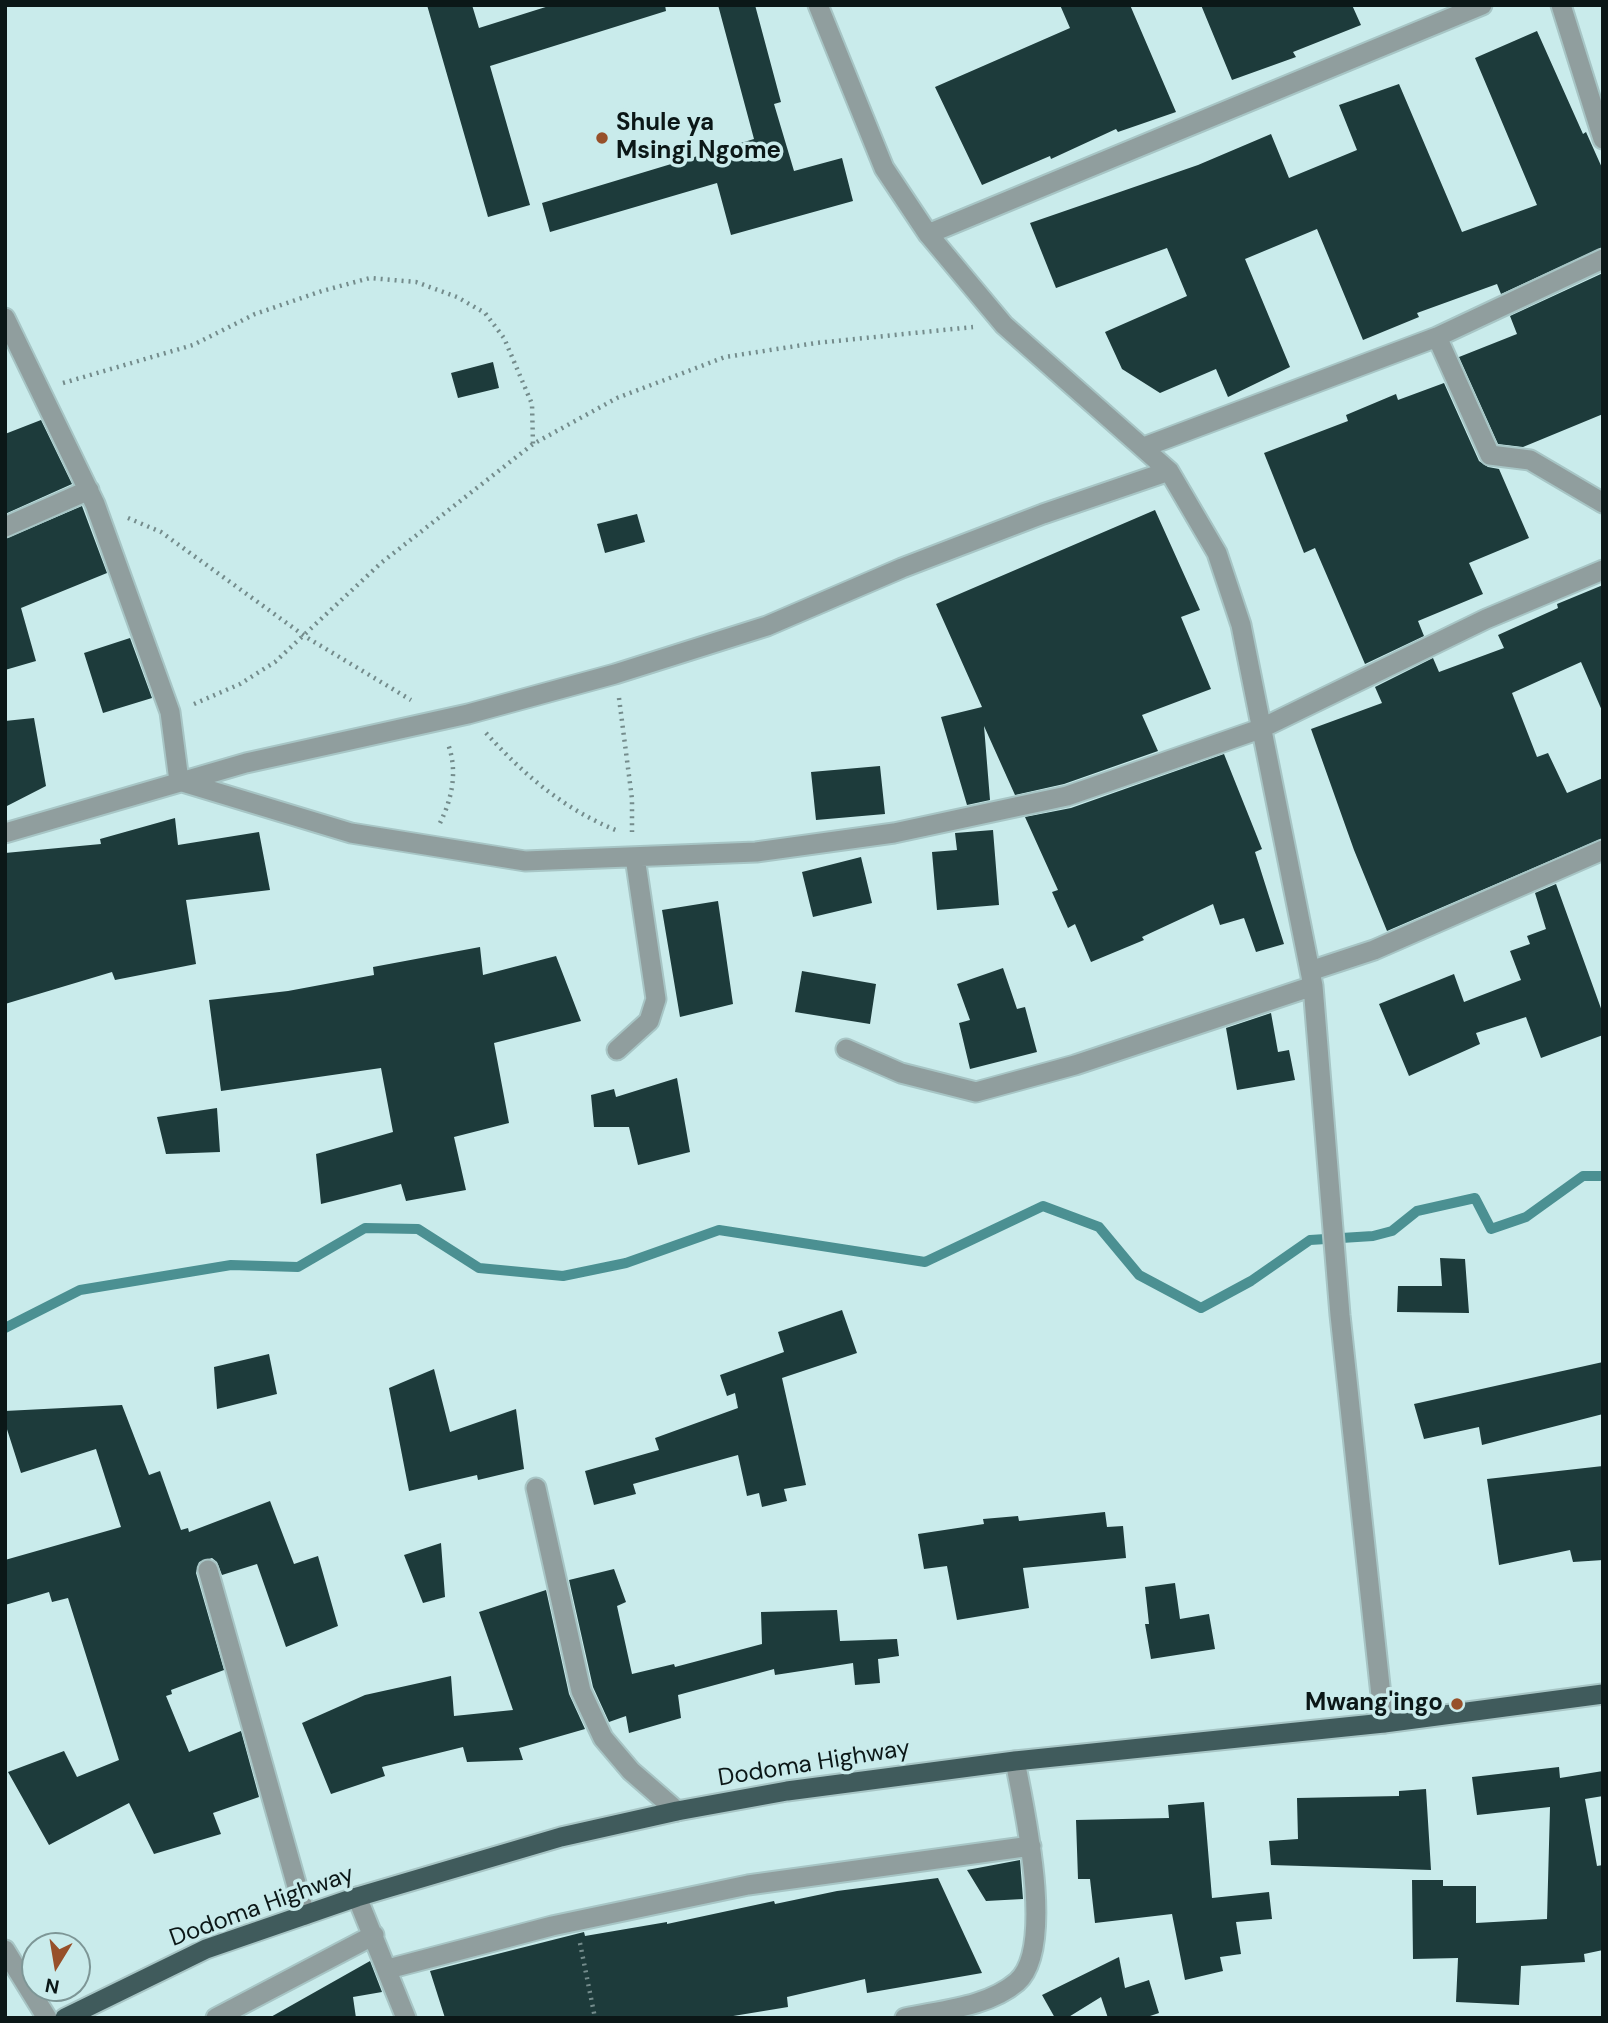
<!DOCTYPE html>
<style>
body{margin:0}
#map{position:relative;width:1608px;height:2023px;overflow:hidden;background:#c9ebeb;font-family:"DM Sans",sans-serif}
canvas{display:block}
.frame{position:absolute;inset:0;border:7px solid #0b1717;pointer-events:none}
.north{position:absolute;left:21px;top:1932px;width:70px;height:70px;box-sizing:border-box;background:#c9ebeb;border:2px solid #7d9696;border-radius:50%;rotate:191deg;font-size:19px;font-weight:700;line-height:28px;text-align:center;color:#0b1717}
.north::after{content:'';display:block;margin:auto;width:24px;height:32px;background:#97502a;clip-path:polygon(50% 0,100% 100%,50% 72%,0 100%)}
</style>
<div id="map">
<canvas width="1608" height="2023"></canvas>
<div class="frame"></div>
<div class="north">N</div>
</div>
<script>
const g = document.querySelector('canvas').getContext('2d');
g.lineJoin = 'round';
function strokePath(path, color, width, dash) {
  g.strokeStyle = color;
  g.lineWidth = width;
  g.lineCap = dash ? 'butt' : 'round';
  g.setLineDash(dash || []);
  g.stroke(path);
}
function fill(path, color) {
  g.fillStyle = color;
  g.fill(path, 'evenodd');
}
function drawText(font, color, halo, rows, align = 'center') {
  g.font = font + ' "DM Sans",sans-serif';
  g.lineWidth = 7;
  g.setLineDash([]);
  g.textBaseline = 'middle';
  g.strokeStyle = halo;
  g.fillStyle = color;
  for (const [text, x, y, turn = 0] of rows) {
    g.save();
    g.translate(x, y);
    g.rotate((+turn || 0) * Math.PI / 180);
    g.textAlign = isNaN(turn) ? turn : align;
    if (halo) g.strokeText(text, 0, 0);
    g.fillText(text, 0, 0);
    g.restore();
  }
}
const stream = new Path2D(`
 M5,1328L80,1290L231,1265L298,1267L365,1228L418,1229L479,1268L563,1276L626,1263L719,1230L925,1262L1043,1206L1099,1227L1139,1275L1201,1308L1251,1281L1310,1240L1373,1236L1392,1231L1417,1211L1475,1198L1491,1229L1526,1217L1583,1176H1603`);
const building = new Path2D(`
 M427,5H472L479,28L552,5H665L666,11L490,66L530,205L488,217Z
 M718,5H755L781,102L774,104L794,171L842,158L853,201L731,235L717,183L550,232L542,203L754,139Z
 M1060,5H1130L1176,112L1118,132L1116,129L1051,159L1050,156L982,185L935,87L1070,28Z
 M1201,5H1352L1361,25L1293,52L1296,57L1232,80Z
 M1537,31L1583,134L1586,132L1603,170V247L1501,294L1497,284L1417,313L1419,317L1363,340L1317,229L1245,259L1290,367L1228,397L1216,369L1160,393L1122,369L1105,332L1187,296L1167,248L1056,288L1030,223L1198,165L1271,134L1289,178L1357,150L1339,105L1399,84L1462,232L1537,205L1475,58Z
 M1603,273V414L1523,447L1498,444L1459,357L1517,334L1510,316Z
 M493,362L499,388L458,398L451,373Z
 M1444,383L1479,461L1488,467L1499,469L1529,538L1469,563L1483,594L1418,621L1424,636L1365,664L1315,548L1304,553L1264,453L1348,421L1346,415L1396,394L1398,400Z
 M41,420L72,484L5,514V434Z
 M82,506L107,573L21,608L36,661L5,670V539Z
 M1155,510L1200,610L1181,617L1211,689L1142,715L1158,751L1064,784L1015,795L984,726L990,800L967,805L941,717L982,707L936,604Z
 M637,514L645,542L605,553L597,524Z
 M1603,585V713L1581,662L1512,693L1537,757L1548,753L1567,793L1603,778V838L1387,931L1354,850L1311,729L1382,703L1375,687L1433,658L1439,672L1504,648L1498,635L1558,608L1557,604Z
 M130,638L152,698L103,713L84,653Z
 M34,718L46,786L5,807V721Z
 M1224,754L1262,849L1255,852L1284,944L1256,952L1244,918L1220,925L1213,904L1142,937L1144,940L1091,962L1075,924L1068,928L1052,892L1058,890L1025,817L1071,808Z
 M880,766L885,814L816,820L811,772Z
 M175,818L178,845L259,832L270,890L186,900L196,964L115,980L112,972L5,1004V853L101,844L100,839Z
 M993,830L999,905L937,910L932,852L957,850L955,833Z
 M861,857L872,903L813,917L802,872Z
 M1556,884L1603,1014V1035L1541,1058L1526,1017L1476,1033L1480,1044L1409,1076L1379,1004L1454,974L1464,1002L1521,980L1510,951L1530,944L1527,936L1546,929L1535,893Z
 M718,901L733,1004L680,1017L662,910Z
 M480,947L483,975L556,956L581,1021L494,1043L509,1123L454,1137L466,1190L406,1201L401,1184L321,1204L316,1154L393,1132L381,1068L221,1091L209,1000L288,991L374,975L373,967Z
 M1003,968L1017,1009L1025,1007L1037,1052L970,1069L959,1023L970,1020L957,984Z
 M802,971L876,984L870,1024L795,1012Z
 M1271,1013L1278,1052L1289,1050L1295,1080L1237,1090L1226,1028Z
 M677,1078L690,1152L638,1165L629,1127H594L591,1095L614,1089L616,1097Z
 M217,1108L220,1152L166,1154L157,1117Z
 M1440,1258L1465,1259L1469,1313L1397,1312L1398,1286H1442Z
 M842,1310L857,1353L782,1378L806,1485L784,1489L787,1501L762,1507L759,1493L747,1496L738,1455L633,1484L636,1494L594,1505L585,1471L659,1450L655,1438L738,1408L735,1393L727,1396L720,1375L784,1352L778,1332Z
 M269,1354L277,1394L217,1409L214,1367Z
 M1603,1362V1414L1482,1445L1479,1427L1424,1439L1414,1404Z
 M434,1369L450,1432L516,1409L524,1469L478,1480L477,1475L409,1491L389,1388Z
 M122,1405L149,1475L160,1471L181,1530L188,1528L189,1532L270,1501L294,1564L318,1556L338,1626L286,1647L257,1564L222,1575L217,1562L212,1558L199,1562L196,1573L224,1670L171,1690L172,1694L166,1696L189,1752L241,1731L259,1797L213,1813L221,1834L154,1854L129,1803L49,1845L8,1772L64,1751L77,1777L119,1760L68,1598L52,1602L49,1592L5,1605V1560L121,1527L96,1449L21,1473L5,1423V1411Z
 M1603,1466V1560L1573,1562L1570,1550L1499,1565L1487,1479Z
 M1105,1512L1107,1527L1123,1526L1126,1558L1023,1568L1029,1608L957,1620L947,1566L924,1569L918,1534L984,1524L983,1519L1018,1516L1019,1521Z
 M441,1543L445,1597L423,1603L404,1555Z
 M614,1569L626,1602L617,1606L632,1674L674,1664L675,1667L762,1644L761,1612L837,1610L840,1641L897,1639L899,1656L878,1659L880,1683L855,1685L853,1663L775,1675L774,1669L678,1695L681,1718L629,1733L626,1716L609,1722L593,1687L569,1580Z
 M1175,1583L1180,1619L1209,1614L1215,1649L1151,1659L1145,1624H1149L1145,1587Z
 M546,1590L569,1694L585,1729L519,1748L523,1760L467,1762L463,1747L382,1767L385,1776L331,1794L302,1723L365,1695L451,1676L454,1716L513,1710L479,1612Z
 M1559,1767L1560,1778L1603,1771V1796L1585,1799L1597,1866L1603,1865V1950L1584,1954L1585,1962L1521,1966L1519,2005L1456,2002L1458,1958L1413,1959L1412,1880H1443V1886H1476V1923L1547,1919L1550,1807L1477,1815L1472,1777Z
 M1426,1789L1431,1870L1271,1865L1269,1841L1298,1839L1297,1798L1399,1796V1791Z
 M1204,1802L1212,1898L1269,1892L1272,1919L1236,1922L1241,1954L1220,1957L1223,1971L1185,1980L1172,1914L1095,1923L1090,1879H1078L1076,1820L1169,1818L1168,1805Z
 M1020,1860L1023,1899L986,1901L967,1870Z
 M938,1878L982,1973L867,1993L865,1979L787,1997L788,2007L721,2018H445L430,1971L584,1932L585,1936L667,1922V1924L774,1901L775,1904L837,1891Z
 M1119,1957L1125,1988L1149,1980L1159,2013L1144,2018H1108L1101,1997L1067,2018H1055L1042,1995Z
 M370,1961L382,1992L353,1997L356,2018H269Z`);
const path = new Path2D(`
 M63,383L193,345L255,314L322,291L370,278L416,282L457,297L485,313L504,338L532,404L533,444
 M128,518L161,532L306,637L411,700
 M619,698L632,799V832
 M194,704L240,684L275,662L381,563L533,444L617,398L725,357L816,343L973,327
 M486,733C524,775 565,810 618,831
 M440,823C452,799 458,771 448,744
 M580,1943L595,2018`);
const minor = new Path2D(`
 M818,5L884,168L928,234L1004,325L1169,471L1217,553L1241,625L1313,986L1340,1315L1384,1723
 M1561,5L1603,139
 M928,234L1482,5
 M5,318L95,504L170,712L179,781L351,833L525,861L756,852L894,833L1067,796L1260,729L1486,619L1603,570
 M1437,337L1490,455L1530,460L1603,503
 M1144,447L1437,337L1603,259
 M5,527L89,490
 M5,833L246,763L468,714L615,674L767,626L902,568L1043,514L1169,471
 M1310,971L1374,950L1603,850
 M846,1049L901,1073L976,1092L1075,1065L1313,986
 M617,1050L649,1021L656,999L635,857
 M536,1488L581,1691L603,1738L631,1771L677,1811
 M208,1570L305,1915
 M357,1897L406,2018
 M5,1950L47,2018
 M388,1969L552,1926L748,1885L1031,1846
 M216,2018L374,1935
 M905,2018C942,2010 988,2007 1017,1982C1056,1948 1024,1808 1015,1761`);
const trunk = new Path2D(`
 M65,2018L206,1949L357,1897L561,1837L677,1811L787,1791L1015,1761L1384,1723L1603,1694`);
const markers = [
 [602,138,7,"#97502a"],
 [1457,1704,7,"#97502a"]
];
const poiNames = [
 ["Shule ya",616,124],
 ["Msingi Ngome",616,152],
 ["Mwang'ingo",1443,1704,"right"]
];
const streetNames = [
 ["Dodoma Highway",814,1764,-9],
 ["Dodoma Highway",262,1907,-20]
];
strokePath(stream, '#4b9092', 10);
fill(building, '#1d3b3b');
strokePath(minor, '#a7c5c5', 23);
strokePath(trunk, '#a7c5c5', 23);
strokePath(path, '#748c8c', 4.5, [2, 5]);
strokePath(minor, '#909e9e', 19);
strokePath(trunk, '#405b5c', 19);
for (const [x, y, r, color] of markers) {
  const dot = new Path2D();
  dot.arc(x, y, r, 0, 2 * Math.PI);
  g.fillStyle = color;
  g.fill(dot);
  strokePath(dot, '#c9ebeb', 2.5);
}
drawText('bold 24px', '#0b1717', '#c9ebeb', poiNames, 'left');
drawText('24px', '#0b1717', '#c9ebeb', streetNames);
</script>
